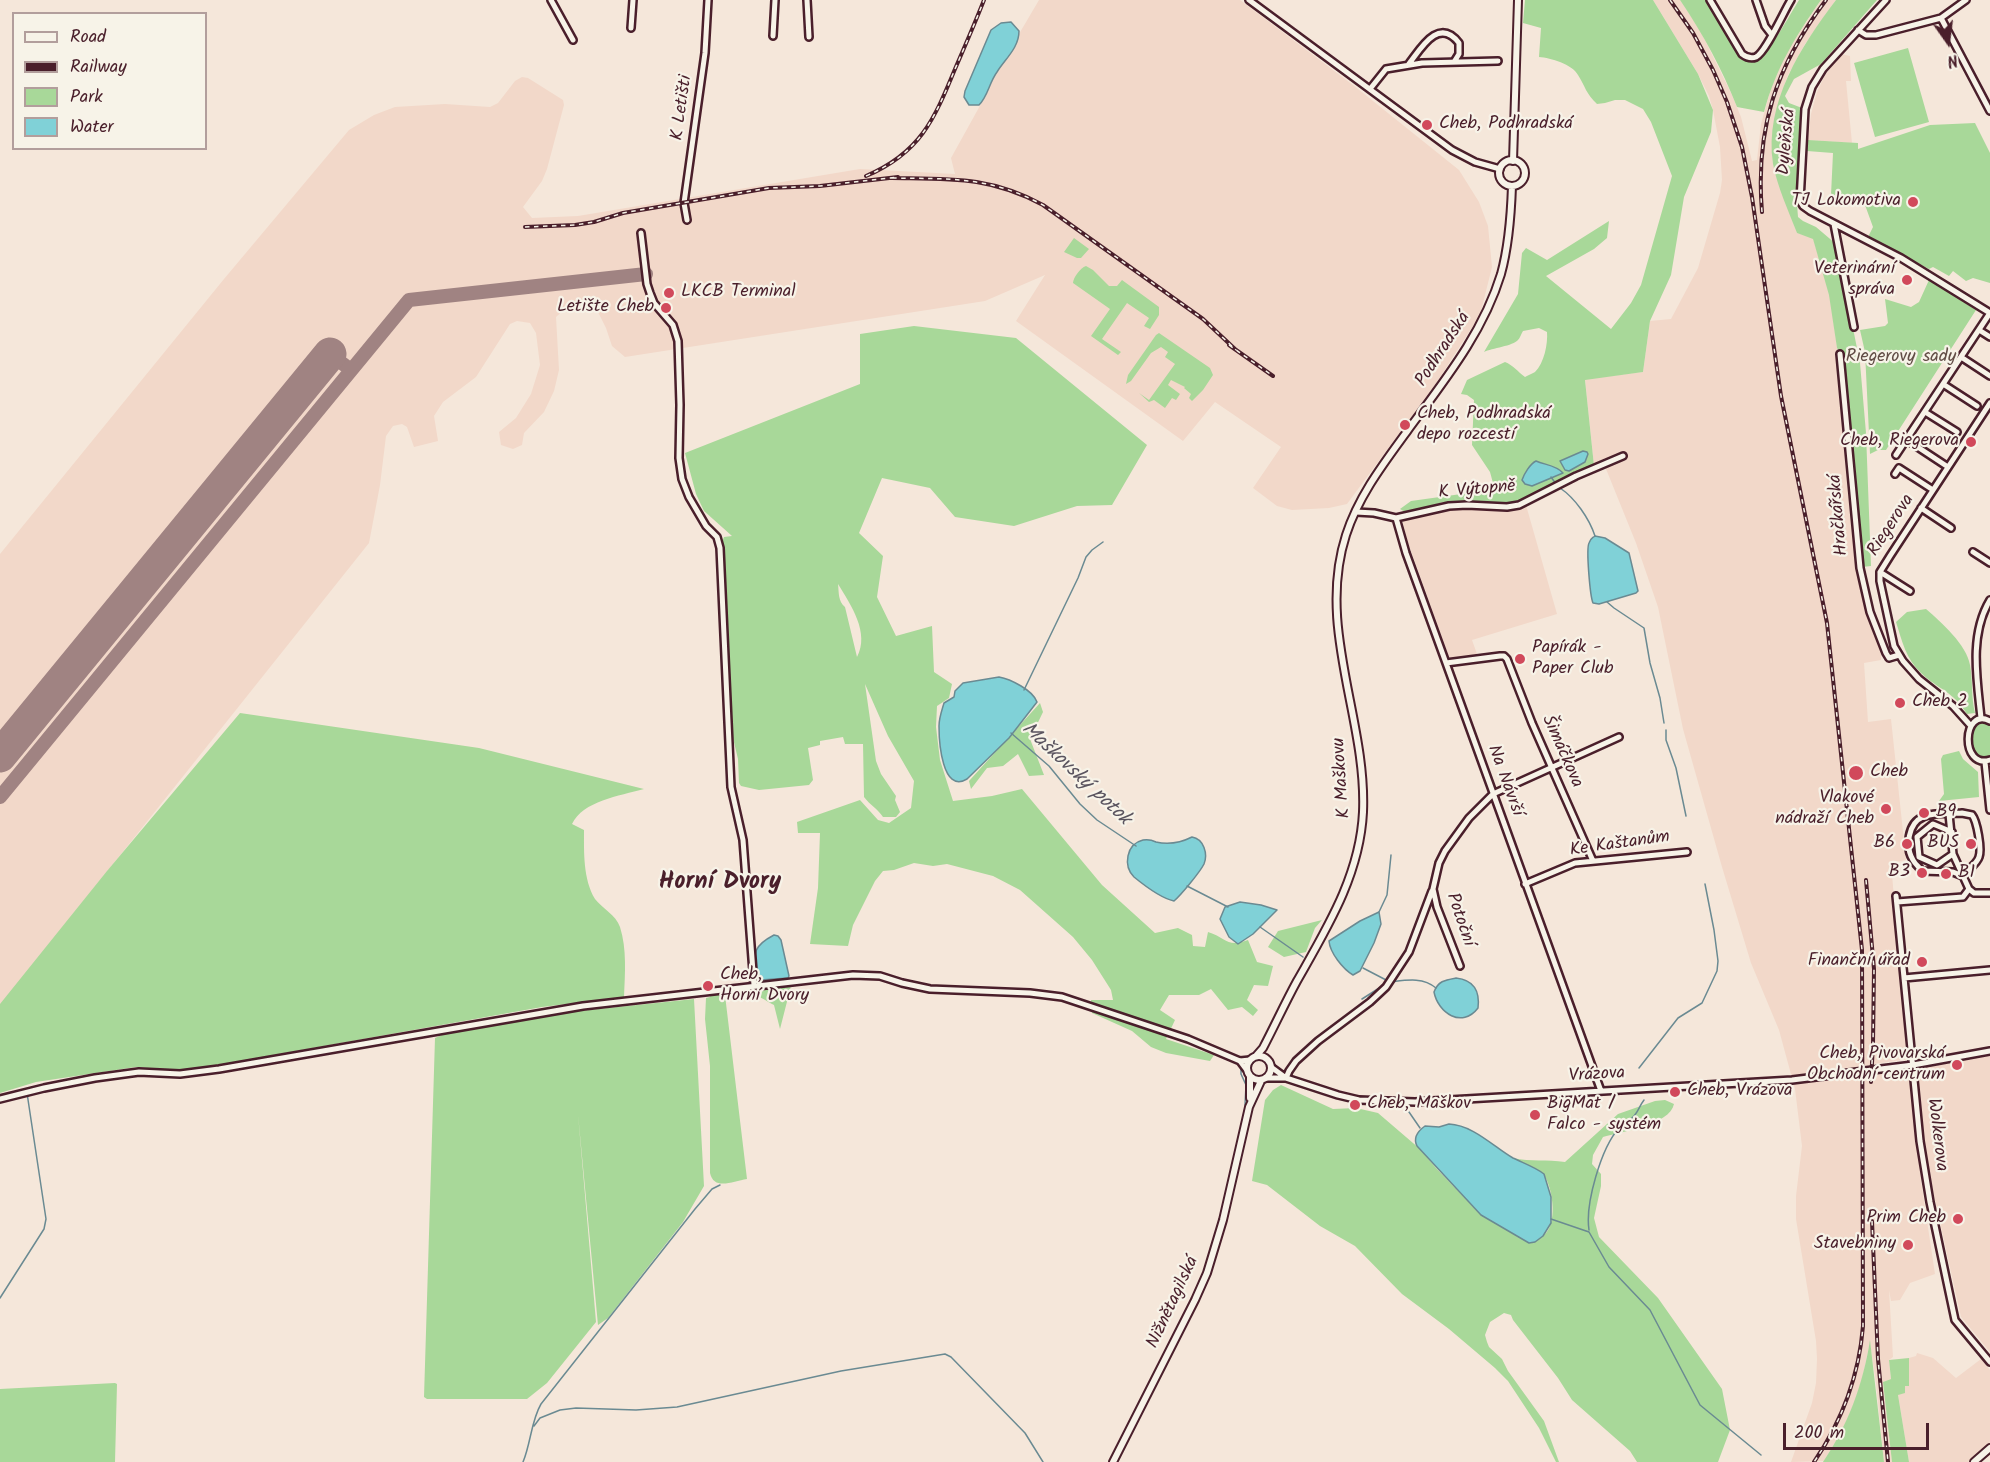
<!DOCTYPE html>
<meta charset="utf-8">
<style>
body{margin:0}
#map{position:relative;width:1990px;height:1462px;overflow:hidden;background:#f5e7da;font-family:Kalam,sans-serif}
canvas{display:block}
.legend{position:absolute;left:12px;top:12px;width:195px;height:138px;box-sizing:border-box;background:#f7f3e8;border:2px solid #b29e9c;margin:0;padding:8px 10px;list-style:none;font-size:18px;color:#4a1f2b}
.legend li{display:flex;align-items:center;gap:12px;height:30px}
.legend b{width:30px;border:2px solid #b29e9c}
.north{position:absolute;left:1918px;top:12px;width:60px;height:60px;-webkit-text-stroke:4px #f7f3e8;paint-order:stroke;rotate:166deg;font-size:16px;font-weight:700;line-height:24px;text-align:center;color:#4a1f2b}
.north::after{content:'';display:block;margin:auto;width:21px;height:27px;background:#4a1f2b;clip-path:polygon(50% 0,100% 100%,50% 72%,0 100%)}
.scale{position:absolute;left:1783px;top:1423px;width:146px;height:27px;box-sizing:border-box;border:3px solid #4a1f2b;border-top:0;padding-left:8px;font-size:18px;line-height:21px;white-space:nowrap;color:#4a1f2b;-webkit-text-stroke:4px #f7f3e8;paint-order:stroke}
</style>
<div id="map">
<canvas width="1990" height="1462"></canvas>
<ul class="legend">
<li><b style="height:8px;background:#f7f3e8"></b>Road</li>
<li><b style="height:8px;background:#4a1f2b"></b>Railway</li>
<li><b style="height:16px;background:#a8d899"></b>Park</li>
<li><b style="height:16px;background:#80d1d7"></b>Water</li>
</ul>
<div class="north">N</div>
<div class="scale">200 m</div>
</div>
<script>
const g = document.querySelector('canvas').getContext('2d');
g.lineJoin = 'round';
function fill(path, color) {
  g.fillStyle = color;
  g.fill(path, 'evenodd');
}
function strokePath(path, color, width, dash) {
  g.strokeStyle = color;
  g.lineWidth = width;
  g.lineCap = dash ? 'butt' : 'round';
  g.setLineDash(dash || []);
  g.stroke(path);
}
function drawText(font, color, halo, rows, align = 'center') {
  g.font = font + ' Kalam,sans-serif';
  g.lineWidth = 4.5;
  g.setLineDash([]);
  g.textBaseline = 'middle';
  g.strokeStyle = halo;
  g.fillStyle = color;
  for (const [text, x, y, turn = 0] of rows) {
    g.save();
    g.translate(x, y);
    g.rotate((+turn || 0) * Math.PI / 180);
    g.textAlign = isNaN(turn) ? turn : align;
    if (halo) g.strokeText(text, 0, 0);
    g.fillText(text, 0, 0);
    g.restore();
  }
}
const built = new Path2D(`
 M1039,0H1240L1353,85L1459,170L1479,202L1488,226L1492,267L1480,315L1435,385L1347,504L1329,508L1292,510L1277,506L1253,488L1281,447L1215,402L1183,441L1016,321L1045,275L985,301L625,357L612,346L606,328L597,310H564L556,317L559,370L554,391L544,412L524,433L522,445L513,449L501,445L499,432L516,418L531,394L540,365L536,333L530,323L517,321L510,324L476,377L443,402L434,416L438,441L414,447L407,427L402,424L393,426L386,436L380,485L369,543L0,1006V554L224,279L349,130L374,115L395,107L445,104L490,107L498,103L515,81L522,77L528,78L563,100L564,105L547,169L542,181L523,207L532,218L578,216L860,169L955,174L951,158L987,93L996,73L1015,46L1019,34Z
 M1653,0H1680L1699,28L1732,95L1741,117L1752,161L1757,160L1761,124L1772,85L1787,51L1821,0H1836L1805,44L1788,75L1783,89L1772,146L1773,165L1797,233L1813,238L1830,295L1837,348L1860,580L1868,614L1881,648V660L1864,663L1868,722L1891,719L1906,860L1891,863L1908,1059L1874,1064L1872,1074L1910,1070L1921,1181L1935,1274L1910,1283L1900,1300L1891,1301L1889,1290L1893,1357L1889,1360L1891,1379L1883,1382L1892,1462H1884L1876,1383L1870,1343L1862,1380L1855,1401L1842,1431L1824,1461L1791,1462L1812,1403L1816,1383L1817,1359L1816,1341L1796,1219V1196L1802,1146L1795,1089L1779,1030L1751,963L1722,867L1683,729L1658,607L1636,543L1604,464L1594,466L1585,379L1643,372L1650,321L1671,319L1698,268L1720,193L1722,180L1720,147L1713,110L1709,96L1698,74Z
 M1841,54L1850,56L1851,81H1846L1852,143L1808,140L1811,114L1817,92L1824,77Z
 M1526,505L1557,614L1472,640L1477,654L1450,660L1407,540L1402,519L1451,509L1469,507L1505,510Z
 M1990,1054V1352L1961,1317L1925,1155L1915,1068Z
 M1917,1353L1933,1358L1956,1378L1981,1359L1990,1370V1443L1968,1462H1909L1898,1395L1905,1386H1909V1358L1916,1356Z`);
const green = new Path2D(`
 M1525,0H1653L1698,74L1713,110L1711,132L1684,197L1671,275L1650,321L1643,372L1585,380L1594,466L1527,499L1512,502H1443L1407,513L1400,509L1411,501L1490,490L1493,483L1490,472L1472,445L1474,400L1467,395L1461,394L1467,380L1505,362C1513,365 1518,372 1525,377C1528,375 1532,374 1535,372C1544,363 1548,344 1547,332L1539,328L1523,331C1521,334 1520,338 1518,340C1513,346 1492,348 1484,352L1518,294L1522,253L1526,248L1547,260L1609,221L1607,238L1594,249L1546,276L1611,329L1631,303L1641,285L1672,176L1651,122L1643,109L1625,100H1615L1605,103L1597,104C1586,94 1585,86 1578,75C1572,64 1551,58 1539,57L1541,28L1523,23Z
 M1680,0H1706L1740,58C1745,59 1750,62 1754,61C1769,55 1790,14 1799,0H1821C1795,37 1776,68 1764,112L1737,107C1722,69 1703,34 1680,0Z
 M1836,0H1877L1821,64L1794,79L1785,96L1789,103L1802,108L1796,192L1798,217L1803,221L1816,227L1836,244L1860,363L1866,433L1871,566L1862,567L1843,356L1837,348L1829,295L1813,239L1797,233C1789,212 1777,186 1773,164C1764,103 1801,46 1836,0Z
 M1908,48L1929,122L1875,137L1854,63Z
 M1975,123L1990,153V283L1973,278L1966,281L1953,271L1949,276L1933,267L1929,269L1868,237L1873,227L1865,205L1831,195L1833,153L1807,151L1808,140L1858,143V149L1930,125Z
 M1074,238L1089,249L1081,258H1077L1064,252Z
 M1086,266L1093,270L1109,286H1117L1122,280L1159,307V315L1150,329L1144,326L1149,318L1127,303L1102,339L1121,352L1118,355L1091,336L1110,309L1073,283C1073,278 1080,268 1086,266Z
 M1929,280L1976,310L1886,450H1878L1870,454L1865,352L1860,330L1885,326L1888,323L1885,299L1911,307L1919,302Z
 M914,326L1016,338L1147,445L1112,505L1077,506L1014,526L955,517L930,488L882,478L859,533L883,556L877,597L896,636L932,626L934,672L952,684L949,698L937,706L936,727L940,760L953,801L992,796L1022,789L1102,885L1155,933L1178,928L1192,935L1193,946L1205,947L1208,932C1227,938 1227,948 1248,940L1257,962L1273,966L1268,986L1254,985L1247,1000L1258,1010L1253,1016L1242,1007L1228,1010L1211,989L1199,995H1169L1160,1010L1175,1020L1166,1039L1214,1055L1210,1061L1166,1053L1151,1047L1132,1031L1092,1013L1091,1000H1113L1111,990L1092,960L1073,937L1020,890L993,876L947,864L933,866L914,863L894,870L883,871L875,881L853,925L848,946L810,944L818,888L820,833H798L797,822L860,800L878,820L889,823L911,808L914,781L888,736L865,684L876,761L881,774L896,796L895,800L900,812L896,817H883C878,809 870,805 864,797L863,744H845L843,737L820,741V745L808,748L813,780L809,785L759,790L741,786L739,783L738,759L732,734L728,671L721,545L724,537L732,536L704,511L696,494L685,453L860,384V334ZM838,584C851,605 870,633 857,657L845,607C838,601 839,593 838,584Z
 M1159,333L1210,368L1213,375L1203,390L1192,401L1189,398L1191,394L1184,388L1185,387L1171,380L1168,385L1180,394L1176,400L1172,398L1165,408L1154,400L1149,402L1139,393L1149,400L1175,364L1165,357L1168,352L1161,347L1151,353L1131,381L1126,384L1128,375L1156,335Z
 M1926,609C1941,622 1967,645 1970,665C1973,681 1971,697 1975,713L1967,714C1953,691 1939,690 1921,673C1906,659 1902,641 1896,622L1907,612Z
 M1040,703L1043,712L1030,739L1044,775L1029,776L1018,754L1003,766L987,768L971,789L969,781Z
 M240,713L479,748L644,789C619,796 583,801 572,824L584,830C584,852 583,879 595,899C602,908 616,915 620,927C627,949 625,974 624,997L542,1007L201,1068L170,1070L136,1067L36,1082L0,1093V1004L107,871Z
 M1980,721L1986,722L1990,725V757L1987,758L1977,756C1970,745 1968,730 1980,721Z
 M1959,751L1963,759L1978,772L1979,797L1939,801L1944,794L1941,759L1943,755Z
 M1322,920L1315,928L1306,952L1284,957L1268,947L1278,931Z
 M791,986L780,1029L774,1005C750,992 753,990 725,995L747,1179C733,1181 714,1191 710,1173V1066L705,1019L706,998L710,997L709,994Z
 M694,999L704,1186L683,1222L608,1318L598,1325L578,1114L596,1322L547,1383L527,1399H427L424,1397L435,1038L444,1034L570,1012Z
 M1281,1085L1333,1109L1356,1108L1378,1113L1420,1149L1436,1168L1481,1215L1529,1243C1534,1240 1542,1237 1546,1233C1558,1219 1552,1186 1543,1173L1513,1158C1531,1162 1547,1159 1565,1162L1618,1114L1655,1101L1665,1100L1674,1104C1670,1125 1620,1132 1603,1137L1593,1155L1592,1164L1601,1174V1186L1594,1218L1599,1237L1658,1298L1722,1389L1730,1430L1718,1462H1637L1630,1451L1572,1400L1558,1378L1513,1320L1511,1315L1504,1313L1490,1322L1485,1335L1487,1342L1489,1347L1502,1359L1508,1371L1544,1421L1559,1462H1556L1539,1428L1508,1381L1495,1368L1449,1329L1402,1294L1355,1246L1320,1226L1267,1185L1252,1181L1265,1100L1273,1090Z
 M1870,1340L1884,1462H1823C1848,1425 1863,1385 1870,1340Z
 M1909,1358V1386H1905V1393L1898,1395L1909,1462H1892L1883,1382L1891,1379L1889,1360Z
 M115,1383L117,1384L115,1462H0V1389Z`);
const water = new Path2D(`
 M1011,22L1019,31C1019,48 1005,59 997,72C989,83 988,96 979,105H969L964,97L965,91L991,30L1001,23Z
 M1583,451L1587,452L1588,454L1585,462L1569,471L1565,470L1560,461Z
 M1536,461C1545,465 1556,465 1563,473L1532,486L1525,484L1522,480C1524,474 1530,464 1536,461Z
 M1595,536L1605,538L1629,553L1638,591L1636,593L1599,604L1593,603C1590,596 1586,549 1589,543C1591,538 1591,539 1595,536Z
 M999,677C1010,679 1033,690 1037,702L1009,738L967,779C942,794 939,741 939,726C939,718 942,710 944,703L954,697L955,691L963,683Z
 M1192,837C1204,839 1208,854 1204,864C1200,872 1181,895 1174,901C1160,898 1145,886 1134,877C1123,866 1126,844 1143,840C1148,839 1152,840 1156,842C1169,845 1180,843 1192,837Z
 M1240,902L1261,905L1277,910L1253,934L1238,944L1229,937L1220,919L1225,907Z
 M1379,912L1381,924L1374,943L1360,971L1353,975C1343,969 1330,953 1329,941L1360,921Z
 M774,935L778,936L781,940L789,976L788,978L761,980L757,978C754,954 751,947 774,935Z
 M1456,978C1474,980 1480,991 1478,1008C1462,1029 1438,1013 1434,992C1438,981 1445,980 1456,978Z
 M1449,1124C1473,1125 1494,1147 1513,1158C1523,1163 1535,1167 1544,1174L1551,1197V1223L1543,1236L1535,1242L1529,1243L1481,1215L1417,1146C1413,1138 1418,1131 1425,1126L1439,1127Z`);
const stream = new Path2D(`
 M1551,477L1556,484
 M1560,488C1575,498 1589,518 1595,536
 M1607,602L1614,608L1644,628L1650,663L1660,698L1664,723
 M1024,690L1078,578L1086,557L1092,550L1103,542
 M1666,730V740L1676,768L1686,816
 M1011,733L1049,766L1080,804L1097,820L1136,846
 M1187,886L1228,907
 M1379,912L1387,895L1391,855
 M1260,927L1303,957
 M1363,968L1388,981
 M1391,982C1407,980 1423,977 1436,988
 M1362,999L1384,985
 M1639,1068L1678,1018L1702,1003L1717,971L1718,961L1714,930L1705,884
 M1241,1069V1074L1246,1085L1245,1105
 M1409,1112L1420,1128
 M1551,1219L1589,1232L1609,1267L1650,1310L1700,1405L1761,1455
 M1589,1230C1585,1204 1601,1148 1619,1128C1623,1123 1630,1121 1634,1116C1638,1112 1640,1105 1644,1100
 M0,1298L44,1229L46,1219L27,1093
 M534,1426L540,1418L560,1410L576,1408L636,1410L677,1407L841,1371L945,1354L951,1357L1025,1433L1043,1462
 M523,1462C531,1443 531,1421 541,1404L695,1209L712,1189L720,1185`);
const taxiway = new Path2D(`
 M330,354L351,370
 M0,797L409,300L646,274`);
const runway = new Path2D(`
 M0,756L330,354`);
const minor = new Path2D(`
 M551,0L573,40
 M807,0L809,37
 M1249,0L1452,150L1475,162L1500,169
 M1710,0L1742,54C1746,57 1751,59 1756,57C1766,52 1784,11 1791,0
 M1756,0L1765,26L1772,35
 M1886,0L1823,69L1812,87L1805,109L1800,201L1803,206L1810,211L1901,258L1990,313
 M1941,18L1990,111
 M631,28L633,0
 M1858,30L1866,35H1876L1941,18L1966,0
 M773,36L775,0
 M1408,65C1420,50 1438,16 1459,43V54L1454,62
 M1370,89L1386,69L1422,63L1498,61
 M687,220L684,203L705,53L708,0
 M1834,224L1854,327
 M641,233L647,284L650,293L654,303L673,325L678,341L680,405L679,458L682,479L689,497L706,526L717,537L720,548L731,787L743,840L754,985
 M1979,330L1990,337
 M1840,354L1860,568L1870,612L1886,653L1889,658L1899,655
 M1961,357L1990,376
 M1943,384L1977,406
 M1925,412L1957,432
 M1907,440L1948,467
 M1896,455L1990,313
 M1895,474L1899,468L1933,490
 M1921,508L1951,528
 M1356,512L1374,513L1396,518L1449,506L1467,505L1507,507L1519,505L1576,476L1623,456
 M1396,518L1406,553L1446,663L1601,1091
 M1973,552L1990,563
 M1880,572L1910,591
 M1446,663L1500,656H1504L1507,659L1532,723L1593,861
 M1981,718C1977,679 1969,635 1990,600
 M1990,721C1962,706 1960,770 1990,760
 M1971,726L1953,706L1919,679L1903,661L1894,646L1880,581V572L1890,556L1990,403
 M1985,762L1990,810
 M1962,813L1972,815C1977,821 1982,849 1979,857C1977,864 1967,870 1963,876L1953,872L1922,871C1919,867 1915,864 1913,860C1905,847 1908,823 1923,817C1934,812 1950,814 1962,813Z
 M1949,814L1953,854L1969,889
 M1952,832L1933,824L1917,837L1919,857L1937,865L1953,854
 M1525,884L1575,863L1687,852
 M1969,889L1974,893H1990
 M1896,896L1920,1141L1930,1202L1955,1320L1990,1362
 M1897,902L1963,897L1969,889
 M1460,966L1437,907L1433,889L1439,863L1445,851L1469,818L1493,794L1619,737
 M1904,978L1990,970
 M1240,1061L1246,1069
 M1271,1067L1286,1078L1338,1095L1359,1100L1415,1102L1792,1080L1913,1065L1990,1051
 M1266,1078H1284
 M1286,1078L1289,1071L1296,1061L1318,1041L1370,1002L1386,987L1409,952L1432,891
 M0,1099L44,1088L95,1078L139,1072L180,1074L219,1069L583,1006L853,975L880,976L902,983L930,989L1030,993L1062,997L1188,1039L1240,1061L1250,1060`);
const major = new Path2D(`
 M1499 173a13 13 0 1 1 26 0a13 13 0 1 1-26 0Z
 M1513,161L1518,0
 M1247 1068a12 12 0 1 1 24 0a12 12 0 1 1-24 0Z
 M1256,1056L1263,1048C1275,1025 1285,1003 1297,981C1327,928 1360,875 1363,812C1367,719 1316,628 1346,535C1359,495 1384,463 1408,430C1444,381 1483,333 1501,274C1509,245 1511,216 1512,186
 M1250,1077V1098
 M1113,1462L1195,1300L1207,1273L1223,1220L1249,1107L1261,1081
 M1974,1462L1990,1448`);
const rail = new Path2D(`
 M1670,0L1693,33L1713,70L1727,102L1742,147L1752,197L1781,396L1827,623L1862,950L1863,1326C1859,1376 1842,1421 1814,1462
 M866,176C920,153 934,120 955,69C965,46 975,23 984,0
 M892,178C950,179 989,176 1043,205L1203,319L1236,350
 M1762,212C1755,129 1776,66 1826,0
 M525,227L575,225L594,222L623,213L769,188L820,186L898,177
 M1229,345L1273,376
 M1866,880L1874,969L1873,1044L1871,1082
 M1872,1221L1878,1359L1888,1462`);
const markers = [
 [1427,125,6,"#d1495b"],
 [1913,202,6,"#d1495b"],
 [1907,280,6,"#d1495b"],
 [669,293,6,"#d1495b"],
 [666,308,6,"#d1495b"],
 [1405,425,6,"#d1495b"],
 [1971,442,6,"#d1495b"],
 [1520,659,6,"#d1495b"],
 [1900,703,6,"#d1495b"],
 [1856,773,8,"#d1495b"],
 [1886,809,6,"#d1495b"],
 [1924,813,6,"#d1495b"],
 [1907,844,6,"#d1495b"],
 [1971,844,6,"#d1495b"],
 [1922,873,6,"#d1495b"],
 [1946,874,6,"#d1495b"],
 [1922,962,6,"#d1495b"],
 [708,986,6,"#d1495b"],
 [1957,1065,6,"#d1495b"],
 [1675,1092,6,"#d1495b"],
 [1355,1105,6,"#d1495b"],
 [1535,1115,6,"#d1495b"],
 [1958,1219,6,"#d1495b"],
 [1908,1245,6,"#d1495b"]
];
const streetNames = [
 ["K Letišti",683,108,-82],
 ["Dyleňská",1788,142,-85],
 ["Podhradská",1444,350,-57],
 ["K Výtopně",1477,491,-5],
 ["Hračkářská",1840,515,-95],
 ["Riegerova",1892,526,-57],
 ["Šimáčkova",1561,752,66],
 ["K Maškovu",1343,778,-94],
 ["Na Návrší",1504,781,70],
 ["Ke Kaštanům",1620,845,-8],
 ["Potoční",1459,920,71],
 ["Vrázova",1597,1076,-3],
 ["Wolkerova",1936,1135,83],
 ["Nižnětagilská",1174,1303,-65]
];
const poiNames = [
 ["Cheb, Podhradská",1439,125],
 ["TJ Lokomotiva",1901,202,"right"],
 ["Veterinární",1895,270,"right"],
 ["správa",1895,291,"right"],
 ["LKCB Terminal",681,293],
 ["Letište Cheb",654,308,"right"],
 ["Cheb, Podhradská",1417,415],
 ["depo rozcestí",1417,436],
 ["Cheb, Riegerova",1959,442,"right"],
 ["Papírák -",1532,649],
 ["Paper Club",1532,670],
 ["Cheb 2",1912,703],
 ["Cheb",1870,773],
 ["Vlakové",1874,799,"right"],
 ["nádraží Cheb",1874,820,"right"],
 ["B9",1936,813],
 ["B6",1895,844,"right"],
 ["BUS",1959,844,"right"],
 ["B3",1910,873,"right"],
 ["B1",1958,874],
 ["Finanční úřad",1910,962,"right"],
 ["Cheb,",720,976],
 ["Horní Dvory",720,997],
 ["Cheb, Pivovarská",1945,1055,"right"],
 ["Obchodní centrum",1945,1076,"right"],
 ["Cheb, Vrázova",1687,1092],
 ["Cheb, Maškov",1367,1105],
 ["BigMat /",1547,1105],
 ["Falco - systém",1547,1126],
 ["Prim Cheb",1946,1219,"right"],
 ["Stavebniny",1896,1245,"right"]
];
const parkNames = [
 ["Riegerovy sady",1901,358]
];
const waterNames = [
 ["Maškovský potok",1075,775,43]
];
const districtNames = [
 ["Horní Dvory",720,884]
];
fill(built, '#f2d8c9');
fill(green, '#a8d899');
fill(water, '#80d1d7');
strokePath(water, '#6a8a92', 1.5);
strokePath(stream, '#6a8a92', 1.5);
strokePath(taxiway, '#a08382', 14);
strokePath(runway, '#a08382', 33);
strokePath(minor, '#4a1f2b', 10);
strokePath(major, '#4a1f2b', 10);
strokePath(minor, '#f7f3e8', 5);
strokePath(major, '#f7f3e8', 6);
strokePath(rail, '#4a1f2b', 4);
strokePath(rail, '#f7f3e8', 1.5, [4.5]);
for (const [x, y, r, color] of markers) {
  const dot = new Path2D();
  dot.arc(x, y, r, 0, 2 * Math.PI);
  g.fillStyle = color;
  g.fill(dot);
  strokePath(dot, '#f7f3e8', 2);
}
drawText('18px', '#4a1f2b', '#f7f3e8', streetNames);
drawText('18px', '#4a1f2b', '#f7f3e8', poiNames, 'left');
drawText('18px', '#624d46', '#f7f3e8', parkNames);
drawText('italic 20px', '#5a545f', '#f7f3e8', waterNames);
drawText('bold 24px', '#4a1f2b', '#f7f3e8', districtNames);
</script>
